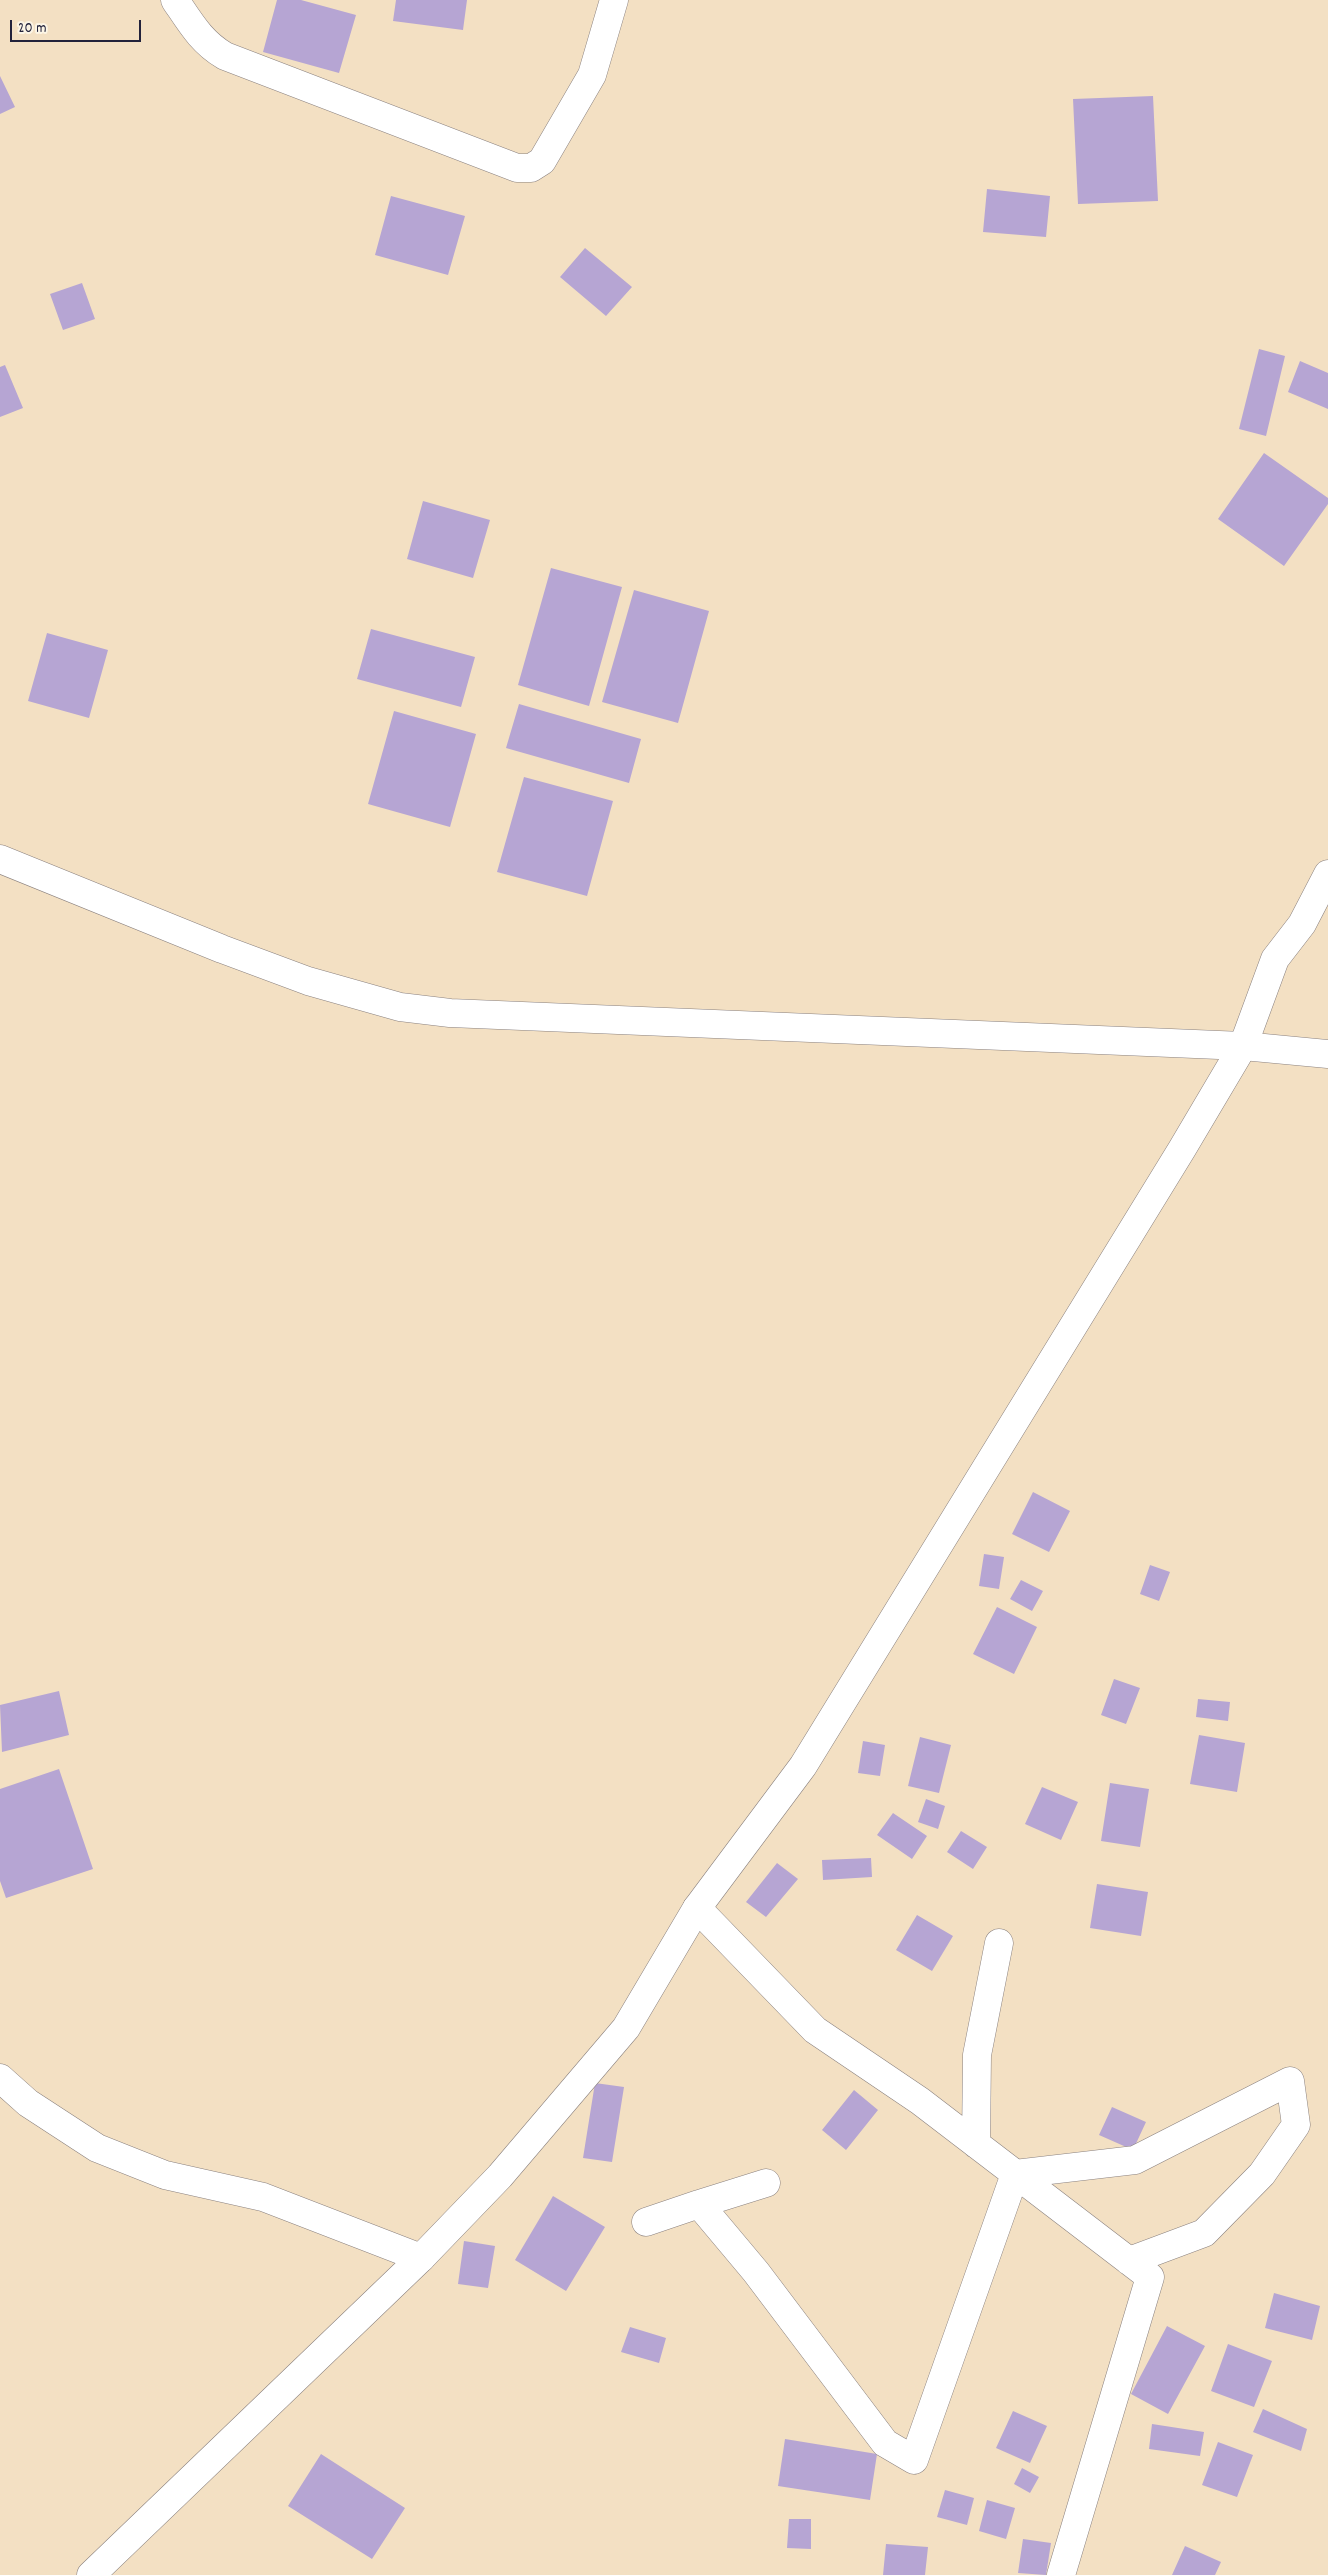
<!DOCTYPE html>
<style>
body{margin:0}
#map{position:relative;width:1328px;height:2575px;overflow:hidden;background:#f3e0c3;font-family:Dekko,sans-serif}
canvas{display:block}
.scale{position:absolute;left:10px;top:20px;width:131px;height:22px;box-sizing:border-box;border:2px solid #22223b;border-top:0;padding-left:6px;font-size:15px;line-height:18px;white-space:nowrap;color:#22223b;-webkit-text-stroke:4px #fcf5e5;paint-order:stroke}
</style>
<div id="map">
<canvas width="1328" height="2575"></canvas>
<div class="scale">20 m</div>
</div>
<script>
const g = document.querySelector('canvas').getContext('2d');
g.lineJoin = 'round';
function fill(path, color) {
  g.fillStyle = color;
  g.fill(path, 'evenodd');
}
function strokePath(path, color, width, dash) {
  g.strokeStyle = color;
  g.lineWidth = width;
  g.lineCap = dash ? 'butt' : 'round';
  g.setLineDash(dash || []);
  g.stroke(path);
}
const building = new Path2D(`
 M277,0H301L356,15L339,73L263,52Z
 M396,0H467L463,30L393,21Z
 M0,76L15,107L0,114Z
 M1153,96L1158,201L1078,204L1073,99Z
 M987,189L1050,196L1046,237L983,232Z
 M391,196L465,216L448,275L375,255Z
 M585,248L632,287L606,316L560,277Z
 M82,283L95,319L63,330L50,294Z
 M1259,349L1285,356L1266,436L1239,429Z
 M1300,361L1328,373V409L1288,392Z
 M5,365L23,408L0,417V367Z
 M1264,453L1328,498V504L1284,566L1218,519Z
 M423,501L490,520L473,578L407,559Z
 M551,568L622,587L589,706L518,685Z
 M634,590L709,611L678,723L602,702Z
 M371,629L475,657L461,707L357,679Z
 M47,633L108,650L89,718L28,701Z
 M519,704L641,739L629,783L506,748Z
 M394,711L476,734L450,827L368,804Z
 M524,777L613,801L587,896L497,872Z
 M1033,1492L1070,1511L1049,1552L1012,1534Z
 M984,1554L1004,1557L999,1589L979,1586Z
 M1150,1565L1170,1572L1159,1601L1140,1594Z
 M1021,1580L1043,1591L1032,1611L1010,1599Z
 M997,1607L1037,1627L1014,1674L973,1654Z
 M1114,1679L1140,1688L1126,1724L1101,1715Z
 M59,1691L69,1735L2,1752L0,1705Z
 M1198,1699L1230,1702L1228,1721L1196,1717Z
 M1199,1735L1245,1743L1237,1792L1190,1784Z
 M920,1737L951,1745L939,1793L908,1786Z
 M863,1741L885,1745L880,1776L858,1773Z
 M59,1769L93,1869L6,1898L0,1881V1789Z
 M1110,1783L1149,1789L1140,1847L1101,1841Z
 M1042,1787L1078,1802L1061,1840L1025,1824Z
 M926,1799L945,1806L938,1829L918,1822Z
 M893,1813L927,1836L912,1859L877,1835Z
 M961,1831L987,1847L973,1869L947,1852Z
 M871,1858L872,1877L823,1880L822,1860Z
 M777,1863L798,1879L766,1917L746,1902Z
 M1097,1884L1148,1892L1141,1936L1090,1928Z
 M917,1915L953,1936L932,1971L896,1950Z
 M595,2083L624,2087L612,2162L583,2158Z
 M854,2090L878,2110L846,2150L822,2130Z
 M1112,2107L1146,2122L1133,2150L1099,2135Z
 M553,2196L605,2227L566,2291L515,2260Z
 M464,2241L495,2246L488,2288L458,2284Z
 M1274,2293L1320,2306L1312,2340L1265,2328Z
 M1167,2326L1205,2346L1168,2414L1131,2394Z
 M630,2327L666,2338L659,2363L621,2352Z
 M1228,2344L1272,2361L1254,2407L1211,2391Z
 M1263,2409L1307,2429L1301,2451L1253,2432Z
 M1013,2411L1047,2426L1030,2463L996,2448Z
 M1152,2424L1204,2432L1200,2456L1149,2449Z
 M785,2439L877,2454L870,2500L778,2486Z
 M1218,2442L1253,2455L1237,2497L1202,2485Z
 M321,2454L405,2508L372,2559L288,2506Z
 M1022,2468L1039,2477L1030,2493L1014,2484Z
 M945,2490L974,2498L967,2525L937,2517Z
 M987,2500L1015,2508L1006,2539L979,2531Z
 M789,2519H811V2549L787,2548Z
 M1023,2539L1051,2543L1046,2575L1018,2573Z
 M886,2544L928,2547L925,2575H883Z
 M1185,2546L1221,2562L1215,2575H1172Z`);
const street = new Path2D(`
 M175,0C190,22 201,42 225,56L517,168H531L542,161L592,75L614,0
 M0,859L222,949L308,981L400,1007L450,1013L1243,1046L1328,1054
 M697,1908L815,2030L920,2101L1150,2277L1061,2575
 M0,2078L28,2103L97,2148L165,2175L263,2197L421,2258
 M976,2144L977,2055L999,1943
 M699,2204L766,2183
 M646,2222L699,2204L756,2272L885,2443L914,2460L1015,2174L1135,2160L1290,2081L1296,2125L1262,2174L1204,2233L1129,2261`);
const secondary = new Path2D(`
 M91,2575L421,2258L500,2176L626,2028L697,1908L803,1766L1182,1149L1243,1046L1275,959L1302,924L1328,874`);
fill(building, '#b6a5d3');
strokePath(street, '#8a817f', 29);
strokePath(secondary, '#8a817f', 29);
strokePath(street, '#fff', 28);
strokePath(secondary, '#fff', 28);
</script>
